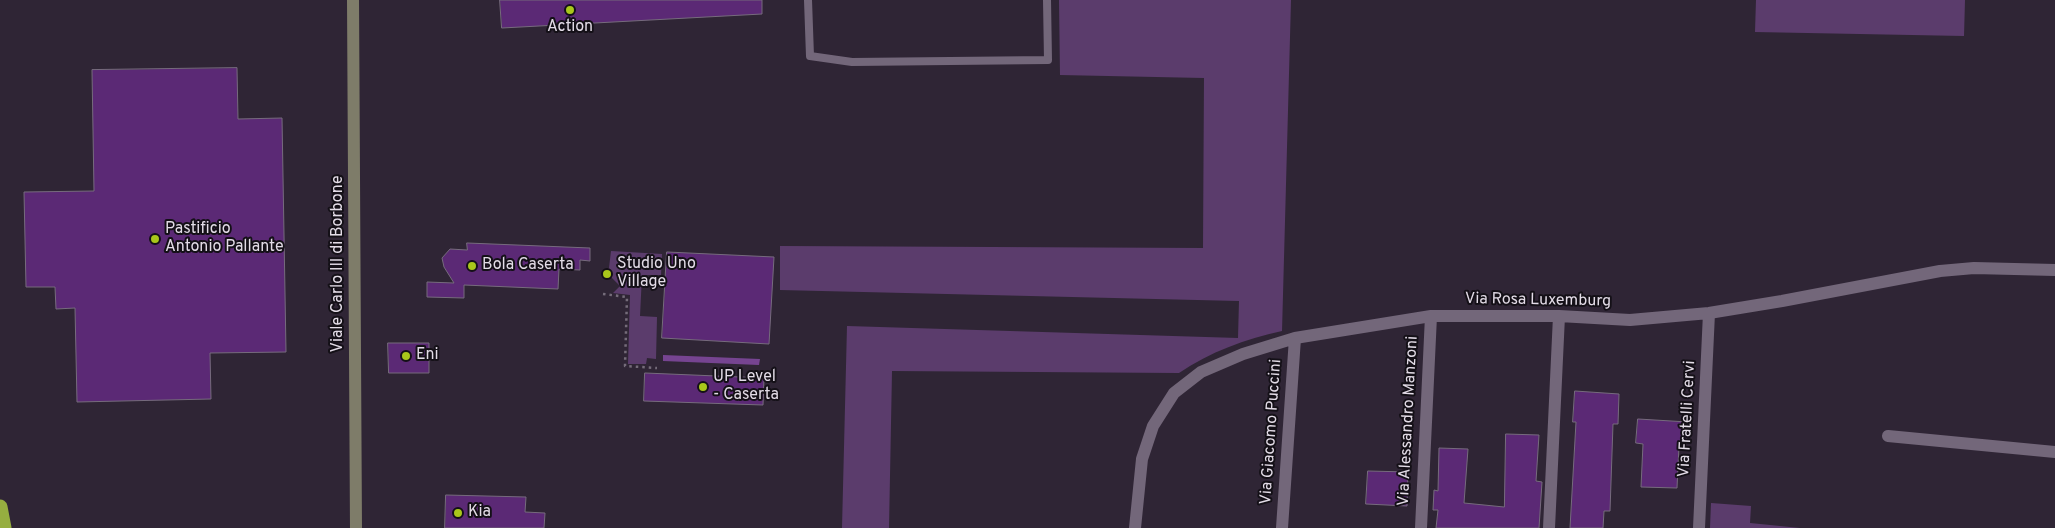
<!DOCTYPE html>
<style>
body{margin:0}
canvas{display:block;background:#2f2535}
</style>
<canvas width="2055" height="528"></canvas>
<script>
const g = document.querySelector('canvas').getContext('2d');
g.lineJoin = 'round';
function fill(path, color) {
  g.fillStyle = color;
  g.fill(path, 'evenodd');
}
function strokePath(path, color, width, dash) {
  g.strokeStyle = color;
  g.lineWidth = width;
  g.lineCap = dash ? 'butt' : 'round';
  g.setLineDash(dash || []);
  g.stroke(path);
}
function drawText(font, color, halo, rows, align = 'center') {
  g.font = font + ' Overpass,sans-serif';
  g.lineWidth = 4;
  g.setLineDash([]);
  g.textBaseline = 'middle';
  g.strokeStyle = halo;
  g.fillStyle = color;
  for (const [text, x, y, turn = 0] of rows) {
    g.save();
    g.translate(x, y);
    g.rotate((+turn || 0) * Math.PI / 180);
    g.textAlign = isNaN(turn) ? turn : align;
    if (halo) g.strokeText(text, 0, 0);
    g.fillText(text, 0, 0);
    g.restore();
  }
}
const green = new Path2D(`
 M1059,0H1291L1282,331C1245,339 1210,352 1179,373L892,371L889,528H842L847,326L1238,338L1239,301L780,290V246L1203,248L1204,78L1060,75Z
 M1756,0H1965L1964,36L1755,32Z
 M611,251L662,254L661,275H642L640,316L657,317L656,359L647,358L646,364H628L630,295L613,293L620,286L611,277L602,274L609,268Z
 M1711,503L1751,506L1750,523L1800,528H1710Z`);
const water = new Path2D(`
 M663,355L760,359L759,365L663,361Z`);
const building = new Path2D(`
 M500,0H762V14L502,28Z
 M237,68L238,119L282,118L286,352L210,353L211,399L77,402L75,308L56,309L55,287H26L24,192L94,191L92,70Z
 M467,243L590,248V261L580,260V270L559,269L558,289L464,285V298L427,297V282L454,283L444,267L442,258L450,249L467,250Z
 M667,252L774,257L769,344L662,338Z
 M388,343H429V373H389Z
 M645,373L764,378L763,405L644,401Z
 M1575,391L1619,394L1618,424H1613L1610,511H1604L1603,528H1570L1576,422H1573Z
 M1638,419L1688,422L1686,446H1679L1677,488L1641,487L1643,444L1636,443Z
 M1506,434L1539,435L1536,481L1542,482L1539,528H1436L1438,510H1433L1434,490L1438,491L1439,448L1468,449L1464,503L1504,507Z
 M1368,471L1408,472L1407,506L1366,504Z
 M446,495L526,497L525,512L545,513L544,528H445Z`);
const path = new Path2D(`
 M603,294L627,297L625,366L657,368`);
const lane = new Path2D(`
 M808,0L810,56L852,62L1048,60L1047,0`);
const street = new Path2D(`
 M1888,436L2055,452
 M1135,528L1142,459L1153,426L1174,393L1201,372L1243,354L1295,338L1431,316H1559L1630,320L1709,313L1782,301L1940,271L1974,268L2055,270
 M1282,528L1295,338
 M1421,528L1431,316
 M1549,528L1559,316
 M1699,528L1709,313`);
const secondary = new Path2D(`
 M353,0L356,528`);
const highway = new Path2D(`
 M0,507L4,528`);
const markers = [
 [570,10,5,"#a9c71b"],
 [155,239,5,"#a9c71b"],
 [472,266,5,"#a9c71b"],
 [607,274,5,"#a9c71b"],
 [406,356,5,"#a9c71b"],
 [703,387,5,"#a9c71b"],
 [458,513,5,"#a9c71b"]
];
const poiNames = [
 ["Action",570,28,"center"],
 ["Pastificio",165,230],
 ["Antonio Pallante",165,248],
 ["Studio Uno",617,265],
 ["Village",617,283],
 ["Bola Caserta",482,266],
 ["Eni",416,356],
 ["UP Level",713,378],
 ["- Caserta",713,396],
 ["Kia",468,513]
];
const streetNames = [
 ["Viale Carlo III di Borbone",339,264,-90],
 ["Via Rosa Luxemburg",1538,301,1],
 ["Via Fratelli Cervi",1688,419,-87],
 ["Via Alessandro Manzoni",1409,421,-87],
 ["Via Giacomo Puccini",1272,432,-86]
];
fill(green, '#5b3c6c');
fill(water, '#764491');
fill(building, '#5b2975');
strokePath(building, '#766b7d', 1);
strokePath(path, '#756c7a', 2.5, [2.5, 4]);
strokePath(lane, '#73677a', 8);
strokePath(street, '#73677a', 12);
strokePath(secondary, '#7e7c69', 12);
strokePath(highway, '#96ae40', 15);
for (const [x, y, r, color] of markers) {
  const dot = new Path2D();
  dot.arc(x, y, r, 0, 2 * Math.PI);
  g.fillStyle = color;
  g.fill(dot);
  strokePath(dot, '#141017', 2);
}
drawText('16px', '#e3dce7', '#141017', poiNames, 'left');
drawText('16px', '#e3dce7', '#141017', streetNames);
</script>
